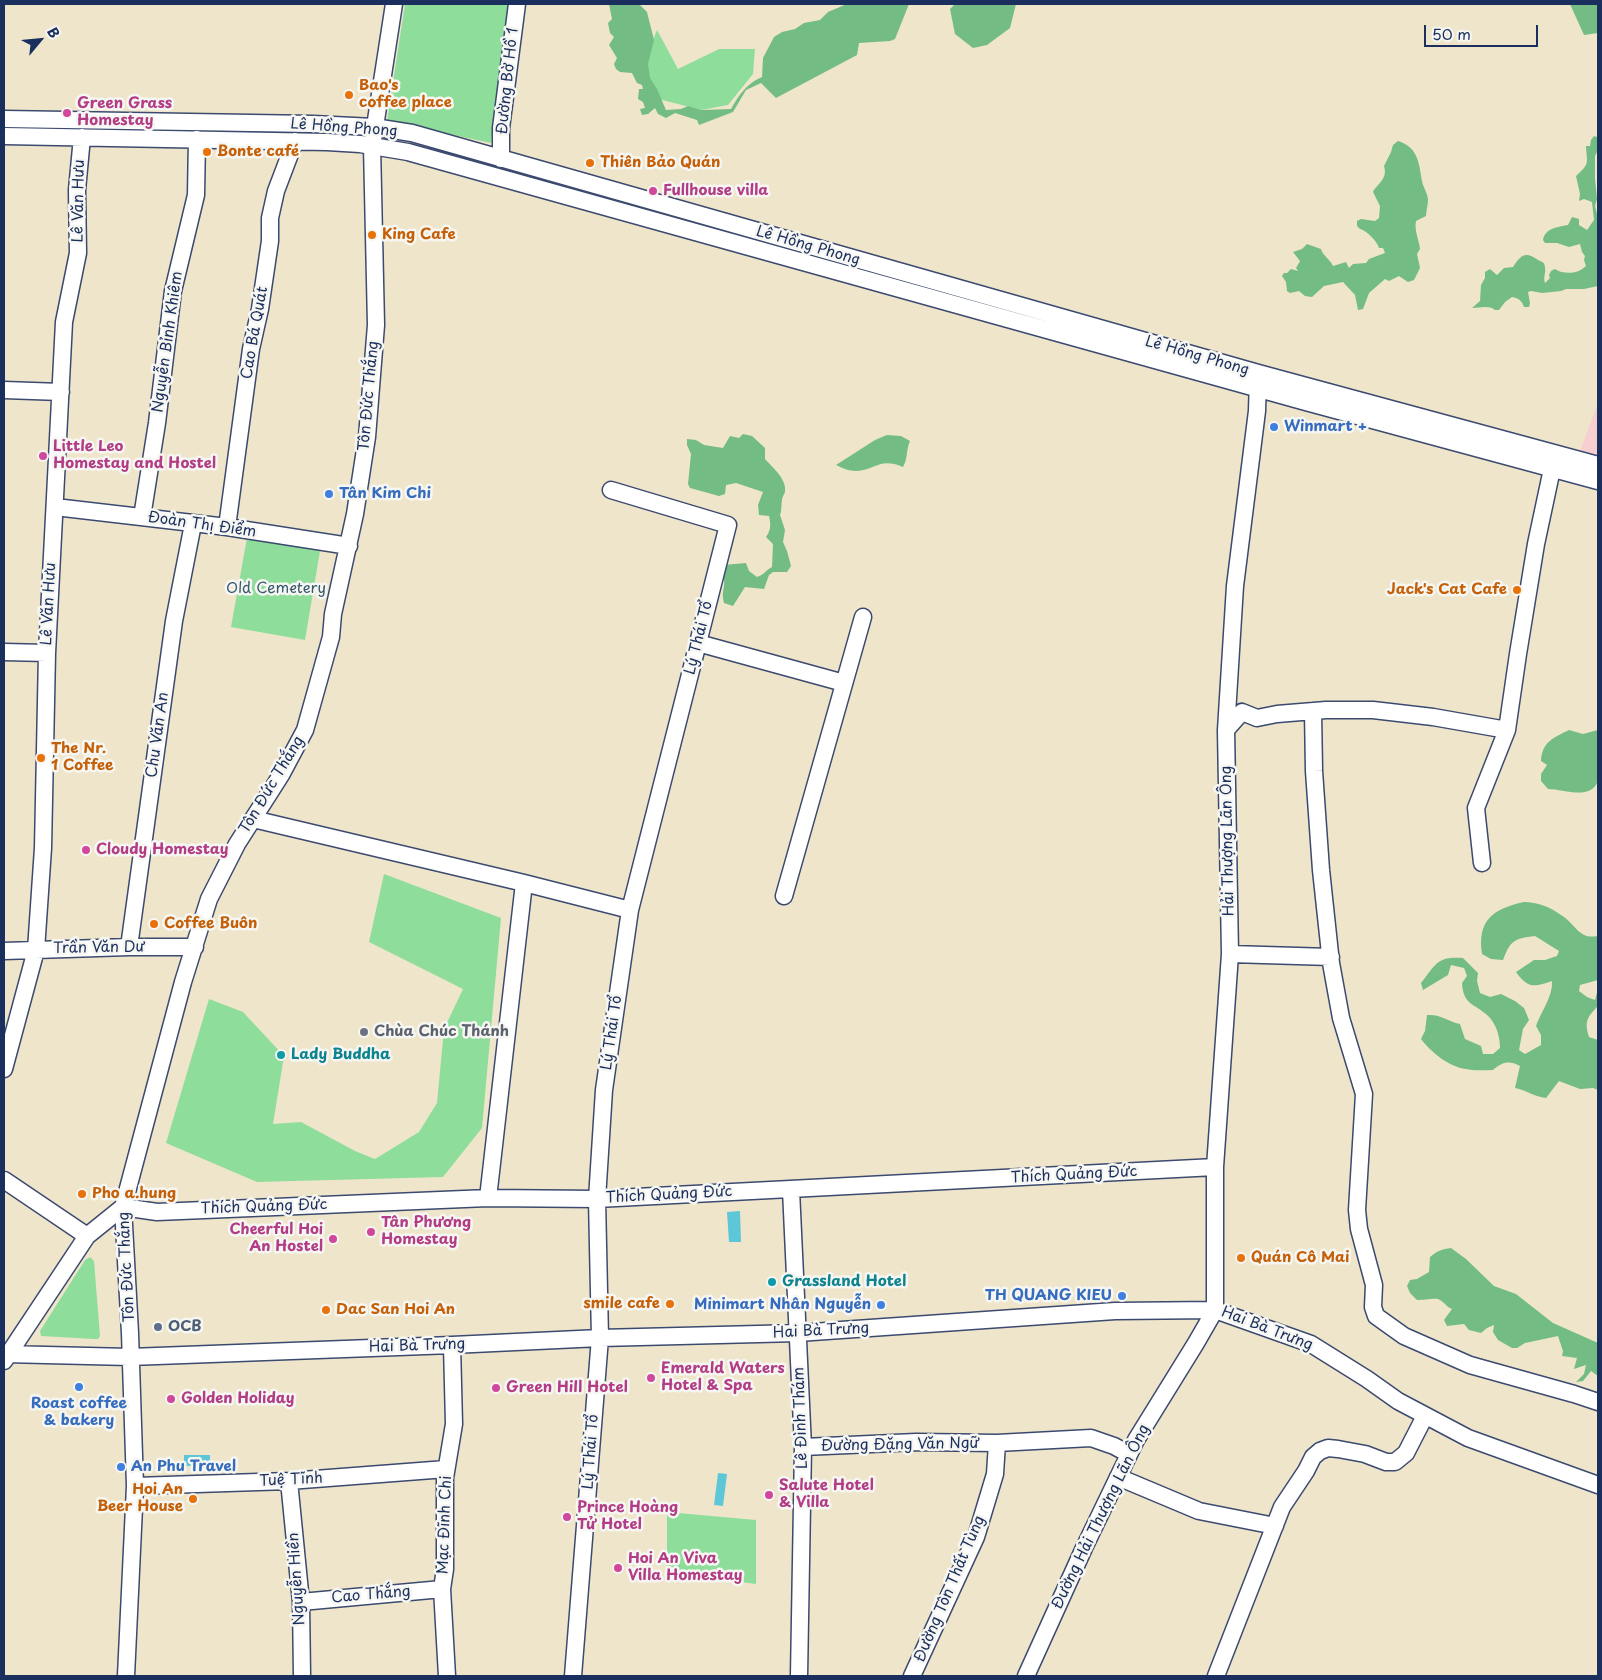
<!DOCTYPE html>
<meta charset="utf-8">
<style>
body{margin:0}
#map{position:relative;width:1602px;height:1680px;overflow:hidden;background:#efe5cb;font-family:"Playpen Sans",sans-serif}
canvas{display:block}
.frame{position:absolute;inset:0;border:5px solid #1b2f5e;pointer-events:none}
.north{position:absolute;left:15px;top:15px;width:50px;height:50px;-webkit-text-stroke:4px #f6f6f2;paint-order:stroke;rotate:62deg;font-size:14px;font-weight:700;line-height:20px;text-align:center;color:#1b2f5e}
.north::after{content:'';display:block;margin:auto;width:18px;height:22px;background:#1b2f5e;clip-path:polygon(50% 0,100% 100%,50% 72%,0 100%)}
.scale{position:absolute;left:1424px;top:25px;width:114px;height:22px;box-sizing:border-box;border:2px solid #1b2f5e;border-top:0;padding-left:6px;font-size:15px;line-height:18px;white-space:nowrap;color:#1b2f5e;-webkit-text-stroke:4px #f6f6f2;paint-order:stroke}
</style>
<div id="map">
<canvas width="1602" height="1680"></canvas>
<div class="frame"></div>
<div class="north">B</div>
<div class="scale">50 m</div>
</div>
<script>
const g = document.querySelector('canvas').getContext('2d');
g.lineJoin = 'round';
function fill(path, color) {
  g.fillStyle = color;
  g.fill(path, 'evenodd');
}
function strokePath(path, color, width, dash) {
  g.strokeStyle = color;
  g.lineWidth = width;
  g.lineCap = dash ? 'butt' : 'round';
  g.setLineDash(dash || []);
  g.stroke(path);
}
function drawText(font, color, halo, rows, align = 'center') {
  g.font = font + ' "Playpen Sans",sans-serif';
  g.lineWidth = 5;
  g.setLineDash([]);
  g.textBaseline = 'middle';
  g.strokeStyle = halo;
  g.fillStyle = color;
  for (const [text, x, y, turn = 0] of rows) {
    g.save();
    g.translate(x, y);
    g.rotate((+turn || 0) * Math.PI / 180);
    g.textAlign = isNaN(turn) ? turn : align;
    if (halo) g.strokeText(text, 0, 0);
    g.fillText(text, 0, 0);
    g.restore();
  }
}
const built = new Path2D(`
 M1598,403V456L1580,451Z`);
const green = new Path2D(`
 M405,4H509L491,143L387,121Z
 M657,30L678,69L719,49H755L753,74L728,105L701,110L651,97L639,75Z
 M247,538L320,551L305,640L231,627Z
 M384,874L501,918L482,1128L443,1177L257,1182L166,1143L209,999L243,1012L284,1056L273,1124L301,1122L355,1151L375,1159L419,1132L437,1103L444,1029L463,989L369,942Z
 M90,1257L94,1261L100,1336L98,1339H94L41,1336L40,1331L85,1260Z
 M667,1512L756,1520V1584L667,1572Z`);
const forest = new Path2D(`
 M609,4H639L647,12L654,40L648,64L650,78L657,89L666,110L681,109L688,106L701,110L731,109C739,95 746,84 762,77L763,58L774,37L782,32L795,29L804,23L820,20L828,12L847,4H909L895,39L890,41L859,43L857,55L776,98L761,83L746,90L733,112L699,125L697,120L675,113L666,118L658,114L655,108L648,114L642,115L640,109L645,108L643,102L638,99L639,89H643L642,85L637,83L632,73L620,72L616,69L614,64L617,58L609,45L614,37L610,33L608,23L612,19Z
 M955,4H1016L1010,28L987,45L973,48L955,34L950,9Z
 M1570,4H1598V33L1584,35Z
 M1594,136L1597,137L1598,150L1595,156V179L1597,199L1595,206L1598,218V286L1584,289H1566L1561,291L1542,293L1531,291L1528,292L1530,303L1529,307H1524C1522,301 1519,298 1512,297L1505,302L1499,310H1495C1489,305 1480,308 1472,308L1480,301L1481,285L1485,278V272L1490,269L1497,275L1504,268L1513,267C1521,255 1525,251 1538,260C1542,262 1545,262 1545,268C1546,273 1543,277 1545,283L1550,278L1549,275L1551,271L1555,269C1564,275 1578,274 1586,266L1584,260L1585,256L1582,252L1580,244L1569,247L1557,243H1545L1543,240C1545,228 1558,227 1568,225L1572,217L1579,219V225L1587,230L1594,220L1592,202L1584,199L1579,201L1580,194L1576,176C1590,163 1587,165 1586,146H1590L1591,140Z
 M1398,141C1418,147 1419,163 1422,181C1423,187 1428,194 1428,200C1428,205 1426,211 1426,216L1416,221C1414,230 1419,240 1420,249L1417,254L1420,268L1414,280L1408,282L1399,276L1389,281L1385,279L1369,293L1363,309L1358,310L1355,295L1343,282L1324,286L1312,297L1305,296L1299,291L1290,293L1287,291L1286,282L1282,276L1284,273H1287L1291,269L1298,271L1296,268L1300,261L1293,252L1302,249L1307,244L1321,249C1323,256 1330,259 1333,266L1346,262L1349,268L1353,264L1366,263L1369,259L1385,253L1383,248H1379C1377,241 1367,231 1360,229L1357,226V221L1361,219L1375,221L1379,218L1380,206L1373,192C1378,183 1388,179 1384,166L1391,152L1393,145Z
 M743,434L752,436L765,448V459C773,468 787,479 785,492C784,495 782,497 782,500C781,506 782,510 780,515L785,530L783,542L787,551L791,566L787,572H773L769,575L764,589L745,587L733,606L724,603C722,595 723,593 724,586C725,580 722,572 723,565L746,563L749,571L757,577C764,575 766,570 772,567L773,544L766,537C771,530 771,524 769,516L759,515L758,505L763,492L736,483L726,485L725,494L719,496L690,488L688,484L691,454L687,445V439L696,440L704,445L723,448L730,436L739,438Z
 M887,435L901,436L910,441C906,450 908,458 903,467C880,457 876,470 856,471C849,471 842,468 836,465L875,440Z
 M1569,730L1583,734L1598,730V781C1590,801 1564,789 1548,789L1541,781V774L1547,765L1541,761C1542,742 1553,738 1569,730Z
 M1524,902C1537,902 1550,907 1561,915C1575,923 1579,940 1597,936L1598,937V980L1580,985L1579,991L1587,997L1595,1000L1598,989V1006C1587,1017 1584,1022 1589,1037L1598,1040V1090L1593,1088L1580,1089L1559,1081L1546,1098C1535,1097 1526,1090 1515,1088L1520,1066C1509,1060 1502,1062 1493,1070C1484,1070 1474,1071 1466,1069C1449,1067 1431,1052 1421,1039L1425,1031L1427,1015C1441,1014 1447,1021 1460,1024L1465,1039L1481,1046L1483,1054H1493L1500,1048C1500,1038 1497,1026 1490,1018C1478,1004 1463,1007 1462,983L1467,976L1464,968L1451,965L1448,975L1423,990L1421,983C1436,964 1437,956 1463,958L1478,973L1477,981L1480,993L1490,997L1501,994L1515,1001L1524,1008L1529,1020L1523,1029L1519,1050L1525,1054L1541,1045V1035L1536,1026C1541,1011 1553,997 1552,981C1535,987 1528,989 1516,972L1534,960H1545L1557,956L1559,951L1535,936C1513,939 1511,940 1503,960L1491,959L1482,954C1477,920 1493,909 1524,902Z
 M1451,1248L1466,1259L1494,1286L1516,1294L1553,1323L1598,1343V1376L1591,1371L1583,1381L1576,1382L1584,1374L1586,1365L1574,1369L1577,1358L1562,1356L1563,1351L1558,1336L1525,1343L1517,1348H1512L1498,1340L1493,1332L1494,1325L1487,1328L1481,1333L1469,1330L1464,1324L1447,1326L1444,1320L1452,1309C1446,1307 1444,1301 1438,1299C1435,1298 1422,1300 1417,1300L1410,1293L1407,1286L1410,1280L1417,1279L1429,1272L1430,1257C1437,1251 1442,1249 1451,1248Z`);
const water = new Path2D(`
 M740,1211L741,1242H729L727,1212Z
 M184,1455H210V1466H184Z
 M718,1473L727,1474L723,1506L714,1505Z`);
const minor = new Path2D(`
 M4,119L313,124L374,127L412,133L1258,373L1598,465
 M4,136L327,142L360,144L408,152L1306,402L1598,481
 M501,159V128L517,4
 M4,390L61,392
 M55,507L227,527L349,546
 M142,517L157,423L173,291L196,195L197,139
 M227,527L251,349L260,309L270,241V218L276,191L295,141
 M698,643L844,683
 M4,652L47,653
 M1313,711L1314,771L1321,870L1331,963L1341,1018L1364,1094L1357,1210L1359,1229L1374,1285L1373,1307L1376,1316L1404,1336L1470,1365L1574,1394L1598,1402
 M1226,730L1242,712L1257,718L1277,714L1326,710H1373L1433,717L1507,730
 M253,819L524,883L630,910
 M1482,863L1476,808L1507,730L1518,654L1536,544L1552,469
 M784,896L863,617
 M129,947L174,621L193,524
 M4,951L129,947H195
 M1230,954L1331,957
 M4,1069L36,950L43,848L47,653L64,322L78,253L77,190L82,137
 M4,1180L87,1236
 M791,1190L803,1447L799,1676
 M488,1198L524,883
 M4,1354L130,1357L452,1345L600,1338L798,1333L1115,1311L1215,1310L1311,1344L1367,1379L1398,1401L1468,1438L1598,1485
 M4,1361L87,1236L123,1207L157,1212L488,1198L597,1199L1215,1167
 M803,1447L916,1442L997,1443L1091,1438L1114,1446L1129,1454
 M1118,1477L1199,1511L1275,1526
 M289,1481L301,1602L302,1676
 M135,1486L289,1481L446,1469
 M301,1602L442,1589
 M126,1676L135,1486L130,1333L123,1207L183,982L209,899L237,844L281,775L305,730L331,637L333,614L355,514L367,437L376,325L372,146L394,4
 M447,1676L442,1589L445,1569V1478L454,1424L452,1345
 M573,1676L600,1338L597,1199L604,1090L630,910L728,525L611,490
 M912,1676L976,1537L995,1474L997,1443
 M1026,1676L1084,1548L1136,1440L1196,1343L1215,1310V1167L1230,954L1226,730L1235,586L1257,411L1258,378
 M1216,1676L1282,1507L1306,1471L1313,1457L1320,1451L1328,1448L1338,1449L1365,1454L1386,1462H1395L1406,1453L1425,1416`);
const markers = [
 [349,95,5,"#e8710a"],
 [67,113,5,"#d1479c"],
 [207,152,5,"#e8710a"],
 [590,163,5,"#e8710a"],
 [653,191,5,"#d1479c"],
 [372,235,5,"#e8710a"],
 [1274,427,5,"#3f7fe0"],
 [43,456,5,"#d1479c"],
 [329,494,5,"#3f7fe0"],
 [1517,590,5,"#e8710a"],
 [41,758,5,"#e8710a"],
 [86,850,5,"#d1479c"],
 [154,924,5,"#e8710a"],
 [364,1032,5,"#6b7280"],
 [281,1055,5,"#0f9aa8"],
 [82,1194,5,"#e8710a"],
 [371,1232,5,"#d1479c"],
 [333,1239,5,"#d1479c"],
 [1241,1258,5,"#e8710a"],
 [772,1282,5,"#0f9aa8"],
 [1122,1296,5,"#3f7fe0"],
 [670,1304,5,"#e8710a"],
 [881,1305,5,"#3f7fe0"],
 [326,1310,5,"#e8710a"],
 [158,1327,5,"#5c6f8a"],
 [651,1378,5,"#d1479c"],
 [79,1387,5,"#3f7fe0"],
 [496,1388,5,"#d1479c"],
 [171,1399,5,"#d1479c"],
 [121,1467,5,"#3f7fe0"],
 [769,1495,5,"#d1479c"],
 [193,1499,5,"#e8710a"],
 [567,1517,5,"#d1479c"],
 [618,1568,5,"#d1479c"]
];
const streetNames = [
 ["Đường Bờ Hồ 1",508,81,-84],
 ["Lê Hồng Phong",344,128,4],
 ["Lê Văn Hưu",79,201,-89],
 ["Lê Hồng Phong",808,246,16],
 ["Cao Bá Quát",255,333,-80],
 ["Nguyễn Bỉnh Khiêm",168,342,-82],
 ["Lê Hồng Phong",1197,356,16],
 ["Tôn Đức Thắng",369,396,-85],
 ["Đoàn Thị Điểm",202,525,8],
 ["Lê Văn Hưu",49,604,-87],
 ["Lý Thái Tổ",699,638,-76],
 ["Chu Văn An",158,735,-82],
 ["Tôn Đức Thắng",272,785,-59],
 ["Hải Thượng Lãn Ông",1228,841,-91],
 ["Trần Văn Dư",99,948,-1],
 ["Lý Thái Tổ",612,1033,-82],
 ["Thích Quảng Đức",1074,1175,-3],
 ["Thích Quảng Đức",669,1195,-3],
 ["Thích Quảng Đức",264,1207,-2],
 ["Tôn Đức Thắng",127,1267,-93],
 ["Hai Bà Trưng",1267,1329,21],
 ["Hai Bà Trưng",821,1331,-3],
 ["Hai Bà Trưng",417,1346,-2],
 ["Lê Đình Thám",801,1418,-92],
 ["Đường Đặng Văn Ngữ",900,1445,-1],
 ["Lý Thái Tổ",591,1452,-86],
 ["Tuệ Tĩnh",291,1480,-3],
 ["Đường Hải Thượng Lãn Ông",1101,1517,-64],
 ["Mạc Đĩnh Chi",445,1525,-88],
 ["Nguyễn Hiền",297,1579,-94],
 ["Đường Tôn Thất Tùng",950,1589,-67],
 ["Cao Thắng",371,1595,-5]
];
const foodNames = [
 ["Bao's",359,86],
 ["coffee place",359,103],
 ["Bonte café",217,152],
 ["Thiên Bảo Quán",600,163],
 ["King Cafe",382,235],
 ["Jack's Cat Cafe",1507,590,"right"],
 ["The Nr.",51,749],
 ["1 Coffee",51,766],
 ["Coffee Buôn",164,924],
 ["Pho a.hung",92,1194],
 ["Quán Cô Mai",1251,1258],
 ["smile cafe",660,1304,"right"],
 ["Dac San Hoi An",336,1310],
 ["Hoi An",183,1490,"right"],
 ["Beer House",183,1507,"right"]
];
const hotelNames = [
 ["Green Grass",77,104],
 ["Homestay",77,121],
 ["Fullhouse villa",663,191],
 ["Little Leo",53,447],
 ["Homestay and Hostel",53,464],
 ["Cloudy Homestay",96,850],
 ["Tân Phương",381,1223],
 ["Homestay",381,1240],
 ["Cheerful Hoi",323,1230,"right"],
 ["An Hostel",323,1247,"right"],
 ["Emerald Waters",661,1369],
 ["Hotel & Spa",661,1386],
 ["Green Hill Hotel",506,1388],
 ["Golden Holiday",181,1399],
 ["Salute Hotel",779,1486],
 ["& Villa",779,1503],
 ["Prince Hoàng",577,1508],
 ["Tử Hotel",577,1525],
 ["Hoi An Viva",628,1559],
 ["Villa Homestay",628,1576]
];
const shopNames = [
 ["Winmart +",1284,427],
 ["Tân Kim Chi",339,494],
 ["TH QUANG KIEU",1112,1296,"right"],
 ["Minimart Nhân Nguyễn",871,1305,"right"],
 ["Roast coffee",79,1404,"center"],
 ["& bakery",79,1421,"center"],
 ["An Phu Travel",131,1467]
];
const parkNames = [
 ["Old Cemetery",276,589]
];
const worshipNames = [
 ["Chùa Chúc Thánh",374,1032]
];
const cultureNames = [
 ["Lady Buddha",291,1055],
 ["Grassland Hotel",782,1282]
];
const serviceNames = [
 ["OCB",168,1327]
];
fill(built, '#f7cfd0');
fill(green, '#8fdd9b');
fill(forest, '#73bc83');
fill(water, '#5dc7d8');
strokePath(minor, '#3b4a6e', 19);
strokePath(minor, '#fff', 16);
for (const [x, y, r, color] of markers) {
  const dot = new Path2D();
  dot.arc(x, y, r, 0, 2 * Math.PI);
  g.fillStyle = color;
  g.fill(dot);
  strokePath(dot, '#f6f6f2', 2);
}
drawText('15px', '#1b2f5e', '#f6f6f2', streetNames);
drawText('bold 15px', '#c56008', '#f6f6f2', foodNames, 'left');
drawText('bold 15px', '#b23c85', '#f6f6f2', hotelNames, 'left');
drawText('bold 15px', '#366cbe', '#f6f6f2', shopNames, 'left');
drawText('15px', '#385a6d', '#f6f6f2', parkNames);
drawText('bold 15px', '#5b616d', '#f6f6f2', worshipNames, 'left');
drawText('bold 15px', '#0d838f', '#f6f6f2', cultureNames, 'left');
drawText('bold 15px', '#4e5e75', '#f6f6f2', serviceNames, 'left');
</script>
